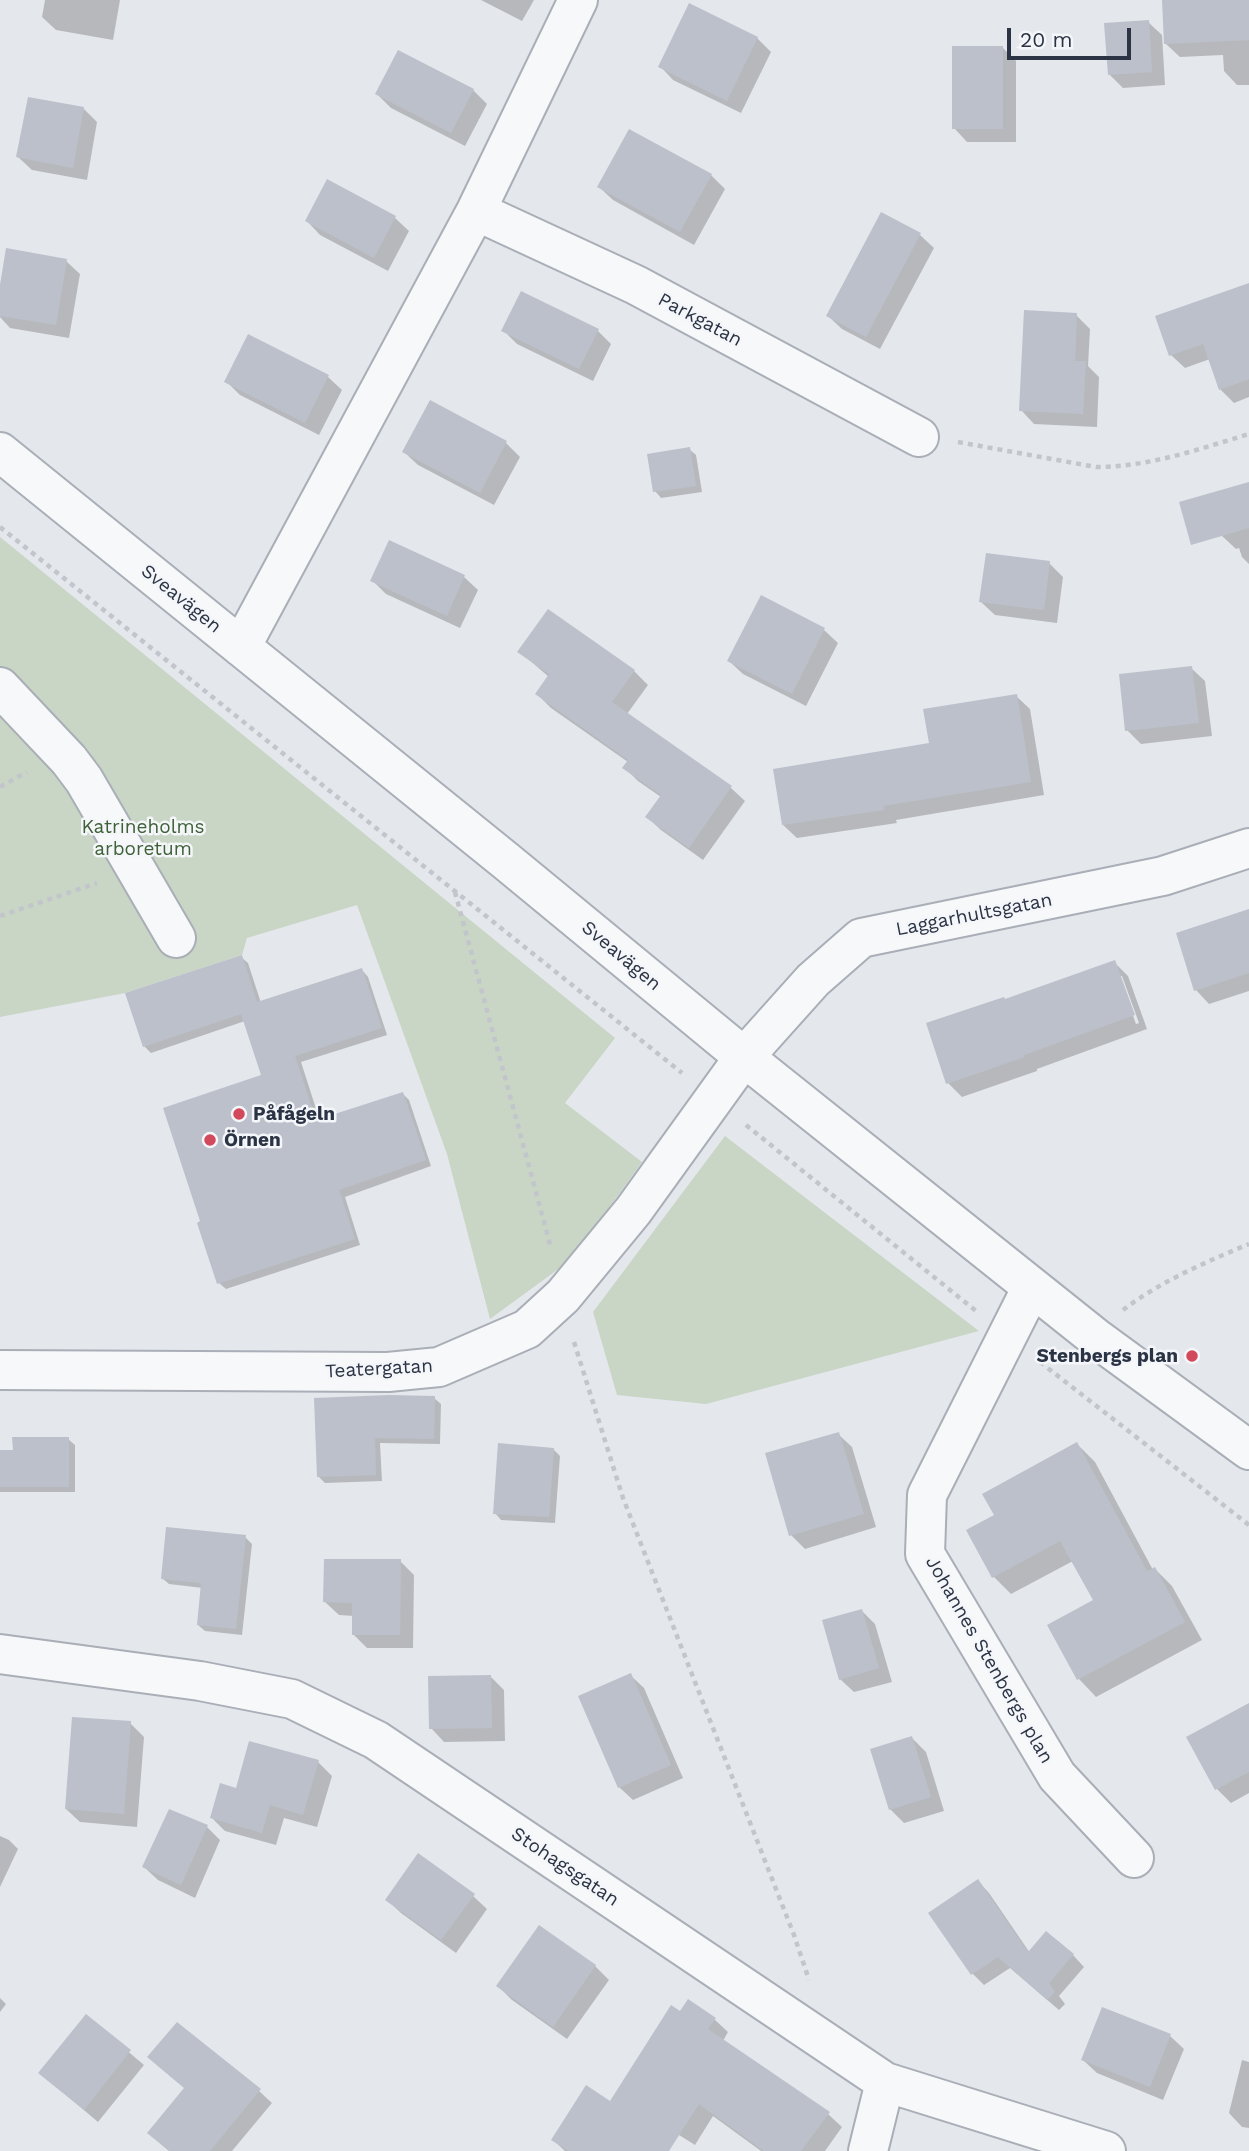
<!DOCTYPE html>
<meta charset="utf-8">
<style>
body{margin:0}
#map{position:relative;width:1249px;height:2151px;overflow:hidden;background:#e4e7ec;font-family:"Work Sans",sans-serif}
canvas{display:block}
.scale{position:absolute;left:1007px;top:28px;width:124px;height:32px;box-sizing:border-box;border:4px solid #2b3445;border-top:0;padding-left:9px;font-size:21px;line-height:24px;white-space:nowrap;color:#2b3445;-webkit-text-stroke:5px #f4f6f9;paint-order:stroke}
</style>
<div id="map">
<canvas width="1249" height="2151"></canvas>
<div class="scale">20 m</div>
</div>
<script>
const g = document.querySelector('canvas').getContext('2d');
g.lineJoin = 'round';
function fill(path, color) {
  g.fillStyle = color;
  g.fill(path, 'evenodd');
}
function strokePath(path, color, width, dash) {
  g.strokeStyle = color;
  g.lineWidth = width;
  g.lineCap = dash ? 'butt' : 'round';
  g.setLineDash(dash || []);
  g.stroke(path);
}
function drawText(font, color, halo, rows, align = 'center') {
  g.font = font + ' "Work Sans",sans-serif';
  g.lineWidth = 5;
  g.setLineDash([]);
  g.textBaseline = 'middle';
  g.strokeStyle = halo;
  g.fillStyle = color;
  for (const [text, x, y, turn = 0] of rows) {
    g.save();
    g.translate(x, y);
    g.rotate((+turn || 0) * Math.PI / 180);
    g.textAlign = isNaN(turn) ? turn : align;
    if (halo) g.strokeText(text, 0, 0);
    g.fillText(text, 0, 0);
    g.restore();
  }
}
const green = new Path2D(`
 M0,537L615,1038L565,1103L642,1162L572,1259L490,1319L447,1154L357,905L247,938L242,955L125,993L0,1017Z
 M725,1136L979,1331L706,1404L617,1395L593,1312Z`);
const shadow = new Path2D(`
 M45,0H120L113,40L56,30L42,17Z
 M481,0H534L522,21Z
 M1164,0H1249V85H1237L1224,71L1223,55L1180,57L1166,44Z
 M1148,22L1162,35L1165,85L1123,88L1109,74Z
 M757,38L771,52L741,113L673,80L660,66Z
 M1002,47L1016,61V142H967L954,128Z
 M473,90L487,104L465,146L391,108L377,94Z
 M84,109L97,122L87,180L32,170L18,157Z
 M711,175L725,189L694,245L613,200L599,187Z
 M328,181L395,218L409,231L388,271L320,235L307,221Z
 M920,235L934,248L880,349L842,329L828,316Z
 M66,261L80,274L69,338L10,328L0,317V295Z
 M1249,291V397L1234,403L1220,389L1210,359L1185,368L1171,355Z
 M1076,315L1090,329L1088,366L1099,377L1097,427L1034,424L1021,410Z
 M503,330L598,331L611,344L593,381L517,344Z
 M328,377L342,390L319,435L240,395L226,381Z
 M430,403L506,443L520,457L494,505L418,465L404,452Z
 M689,449L696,455L702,492L661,498L655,491Z
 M1249,484V564L1242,557L1239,548L1236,549L1222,536Z
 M390,543L464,577L478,590L460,628L386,594L372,580Z
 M1049,563L1063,577L1057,623L995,615L981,602Z
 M824,630L838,643L806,706L743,674L729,661Z
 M520,652L634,671L648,685L627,714L731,788L745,801L703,860L661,830L647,817L661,797L638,781L624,767L628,762L551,708L537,694L549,677Z
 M1191,668L1205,681L1212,736L1141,744L1127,730Z
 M1016,696L1030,709L1044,795L896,820L897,823L797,838L783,825L931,745Z
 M1249,917V991L1209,1004L1196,990Z
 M241,957L248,963L261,1003L362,970L368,977L387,1035L301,1062L320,1121L403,1094L409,1100L431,1166L345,1197L360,1245L226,1289L219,1283L263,1077L245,1021L151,1053L144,1046Z
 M1114,962L1128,976L1147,1029L1037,1069V1071L962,1097L948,1083L1006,1001ZM1119,976H1122L1139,1023L1136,1024Z
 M434,1398L441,1404L440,1444L380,1443L382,1481L325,1483L318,1476Z
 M838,1434L852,1447L876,1527L805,1549L791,1535Z
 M68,1439L75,1445V1492H0V1451H15Z
 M1077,1444L1095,1462L1153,1570L1155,1569L1172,1586L1202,1640L1096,1697L1079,1679L1050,1625L1095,1601L1073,1561L1011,1594L994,1577L996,1516Z
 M553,1449L560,1456L555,1523L501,1520L495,1513Z
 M245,1537L252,1544L242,1635L205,1631L198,1625L203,1588L169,1584L162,1578Z
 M400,1561L414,1575L413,1648H367L353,1634L354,1616L339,1615L325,1602Z
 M861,1610L875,1624L892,1682L854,1692L840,1679Z
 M630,1675L644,1688L683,1778L633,1800L619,1787Z
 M490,1676L504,1690L505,1741L444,1742L431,1728Z
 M1249,1705V1793L1231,1803L1217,1789L1189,1737Z
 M130,1723L144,1737L137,1827L80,1822L66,1809Z
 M912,1738L926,1752L944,1811L904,1823L890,1809Z
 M318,1762L332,1776L317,1827L284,1818L276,1845L225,1831L212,1818L237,1790Z
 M207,1827L220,1840L195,1898L158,1880L144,1867Z
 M0,1836L9,1840L18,1849L0,1887Z
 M978,1881L989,1893L1030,1953L1073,1955L1084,1967L1059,1996L1065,2004L1059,2010L1010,1968L984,1985L973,1974L931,1913Z
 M473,1896L487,1909L456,1953L401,1913L387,1900Z
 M595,1966L609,1980L567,2039L512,2000L498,1986Z
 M0,1998L6,2004L0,2012Z
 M681,2014L714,2019L728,2032L723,2041L828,2114L842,2127L825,2151H761L713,2116L695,2145L671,2130L658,2151H565L553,2140L611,2103Z
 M86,2016L144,2065L98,2122L40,2073Z
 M1170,2036L1184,2049L1163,2100L1097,2073L1083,2060Z
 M1242,2060L1249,2062V2128L1242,2127L1229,2113Z
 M186,2089L259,2091L272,2103L232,2151H169L149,2133Z`);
const building = new Path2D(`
 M1162,0H1249V40L1164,44Z
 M689,3L758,37L727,101L658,67Z
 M1149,20L1152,72L1108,75L1104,23Z
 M952,46H1003V129H952Z
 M398,50L474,89L451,133L375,94Z
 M28,97L84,107L73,168L16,157Z
 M629,129L712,174L680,232L597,187Z
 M327,179L396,216L374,258L305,221Z
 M881,212L921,233L866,337L826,316Z
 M6,248L67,259L56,325L0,316V285Z
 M1249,283V379L1219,390L1203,344L1169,356L1155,316Z
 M521,291L599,329L579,369L501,331Z
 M1024,310L1077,313L1075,361H1086L1083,414L1019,411Z
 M248,334L329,375L305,423L224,382Z
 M430,400L507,441L480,493L402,452Z
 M690,447L696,486L653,492L647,454Z
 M1249,482V528L1191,545L1179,502Z
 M389,540L465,575L447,616L370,581Z
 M986,553L1050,561L1044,610L979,602Z
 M761,595L825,628L792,694L727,661Z
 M548,609L635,670L612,702L732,786L689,848L645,817L661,795L622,768L628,760L535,694L549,674L517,652Z
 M1192,666L1199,723L1125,731L1119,674Z
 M1017,694L1031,782L883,806L884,810L782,825L773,769L929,743L923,709Z
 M1249,909V973L1194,991L1176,933Z
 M242,955L257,1002L362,968L382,1028L295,1056L316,1120L403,1092L426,1160L339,1190L355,1239L217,1284L197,1223L200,1221L163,1108L261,1075L241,1014L143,1047L125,993Z
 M1115,960L1135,1015L1024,1055L1025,1057L946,1084L926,1023L1004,997L1005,999Z
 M389,1395L435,1396L434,1439L375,1438L376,1475L317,1477L314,1398Z
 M839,1432L864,1514L789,1536L765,1453Z
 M12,1437H69V1487H0V1450H13Z
 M1077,1442L1147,1571L1155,1567L1185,1622L1077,1680L1047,1625L1093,1600L1060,1541L992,1578L966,1530L994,1515L982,1494Z
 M498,1443L554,1448L549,1517L493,1514Z
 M166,1527L246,1535L236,1629L197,1625L201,1583L161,1579Z
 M324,1559H401L400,1635H352V1603L323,1602Z
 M862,1609L879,1668L839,1680L822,1620Z
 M631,1673L671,1765L618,1788L578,1696Z
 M491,1675L492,1728L429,1729L428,1676Z
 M1249,1703V1772L1215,1790L1186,1737Z
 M72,1717L131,1721L124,1814L65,1809Z
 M912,1736L931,1797L889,1810L870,1749Z
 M249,1741L319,1760L303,1815L270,1805L262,1833L210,1818L220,1783L236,1788Z
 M169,1809L208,1825L181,1885L142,1867Z
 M418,1853L475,1894L441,1940L385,1900Z
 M978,1879L1028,1952L1046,1931L1074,1954L1049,1983L1055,1992L1047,2000L998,1957L971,1975L928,1913Z
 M539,1925L596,1965L553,2027L496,1986Z
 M688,1999L716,2018L708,2029L830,2112L801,2151H764L699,2104L669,2151H569L551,2140L586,2085L610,2101L671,2005L680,2011Z
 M1102,2007L1171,2034L1150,2087L1081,2060Z
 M86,2014L131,2050L84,2110L38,2073Z
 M177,2022L261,2089L210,2151H169L147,2133L184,2088L147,2057Z`);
const path = new Path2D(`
 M958,442L1096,467C1149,467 1199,449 1249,434
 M0,527L682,1073
 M0,787L27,772
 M455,892L551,1248
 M0,916L97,883
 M746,1125L976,1311
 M1123,1310C1161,1281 1206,1262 1249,1244
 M574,1342L623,1498L794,1935L809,1980
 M1040,1362L1249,1525`);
const minor = new Path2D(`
 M476,211L636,285L919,437
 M0,452L506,861L744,1057L1096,1338L1249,1450
 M241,647L476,211L578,0
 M0,687L69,760L84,780L176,938
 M1032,1287L927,1495L925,1554L1057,1776L1134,1858
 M0,1370L388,1372L439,1367L527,1329L563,1296L633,1211L744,1057L813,980L861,938L1163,876L1249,848
 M0,1654L200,1681L292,1699L376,1740L885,2082L1106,2151
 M868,2151L885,2082`);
const markers = [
 [239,1114,7,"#d1495b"],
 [210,1140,7,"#d1495b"],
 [1192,1356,7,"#d1495b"]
];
const streetNames = [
 ["Parkgatan",700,320,28],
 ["Sveavägen",181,599,39],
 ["Laggarhultsgatan",974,915,-11],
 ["Sveavägen",621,956,40],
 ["Teatergatan",379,1369,-3],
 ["Johannes Stenbergs plan",989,1660,60],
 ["Stohagsgatan",565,1867,34]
];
const parkNames = [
 ["Katrineholms",143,827],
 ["arboretum",143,849]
];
const poiNames = [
 ["Påfågeln",253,1114],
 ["Örnen",224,1140],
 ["Stenbergs plan",1178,1356,"right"]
];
fill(green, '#c9d6c5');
fill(shadow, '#0003');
fill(building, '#bbc0ca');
strokePath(minor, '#a9aeb7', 42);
strokePath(path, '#c2c5cb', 4.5, [5, 5]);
strokePath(minor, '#f7f8fa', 38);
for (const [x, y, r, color] of markers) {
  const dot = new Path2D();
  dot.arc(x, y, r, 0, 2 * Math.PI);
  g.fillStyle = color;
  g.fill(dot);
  strokePath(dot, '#f4f6f9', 2.5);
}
drawText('19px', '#2b3445', '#f4f6f9', streetNames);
drawText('19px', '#3f6138', '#f4f6f9', parkNames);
drawText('bold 19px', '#2b3445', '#f4f6f9', poiNames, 'left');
</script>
